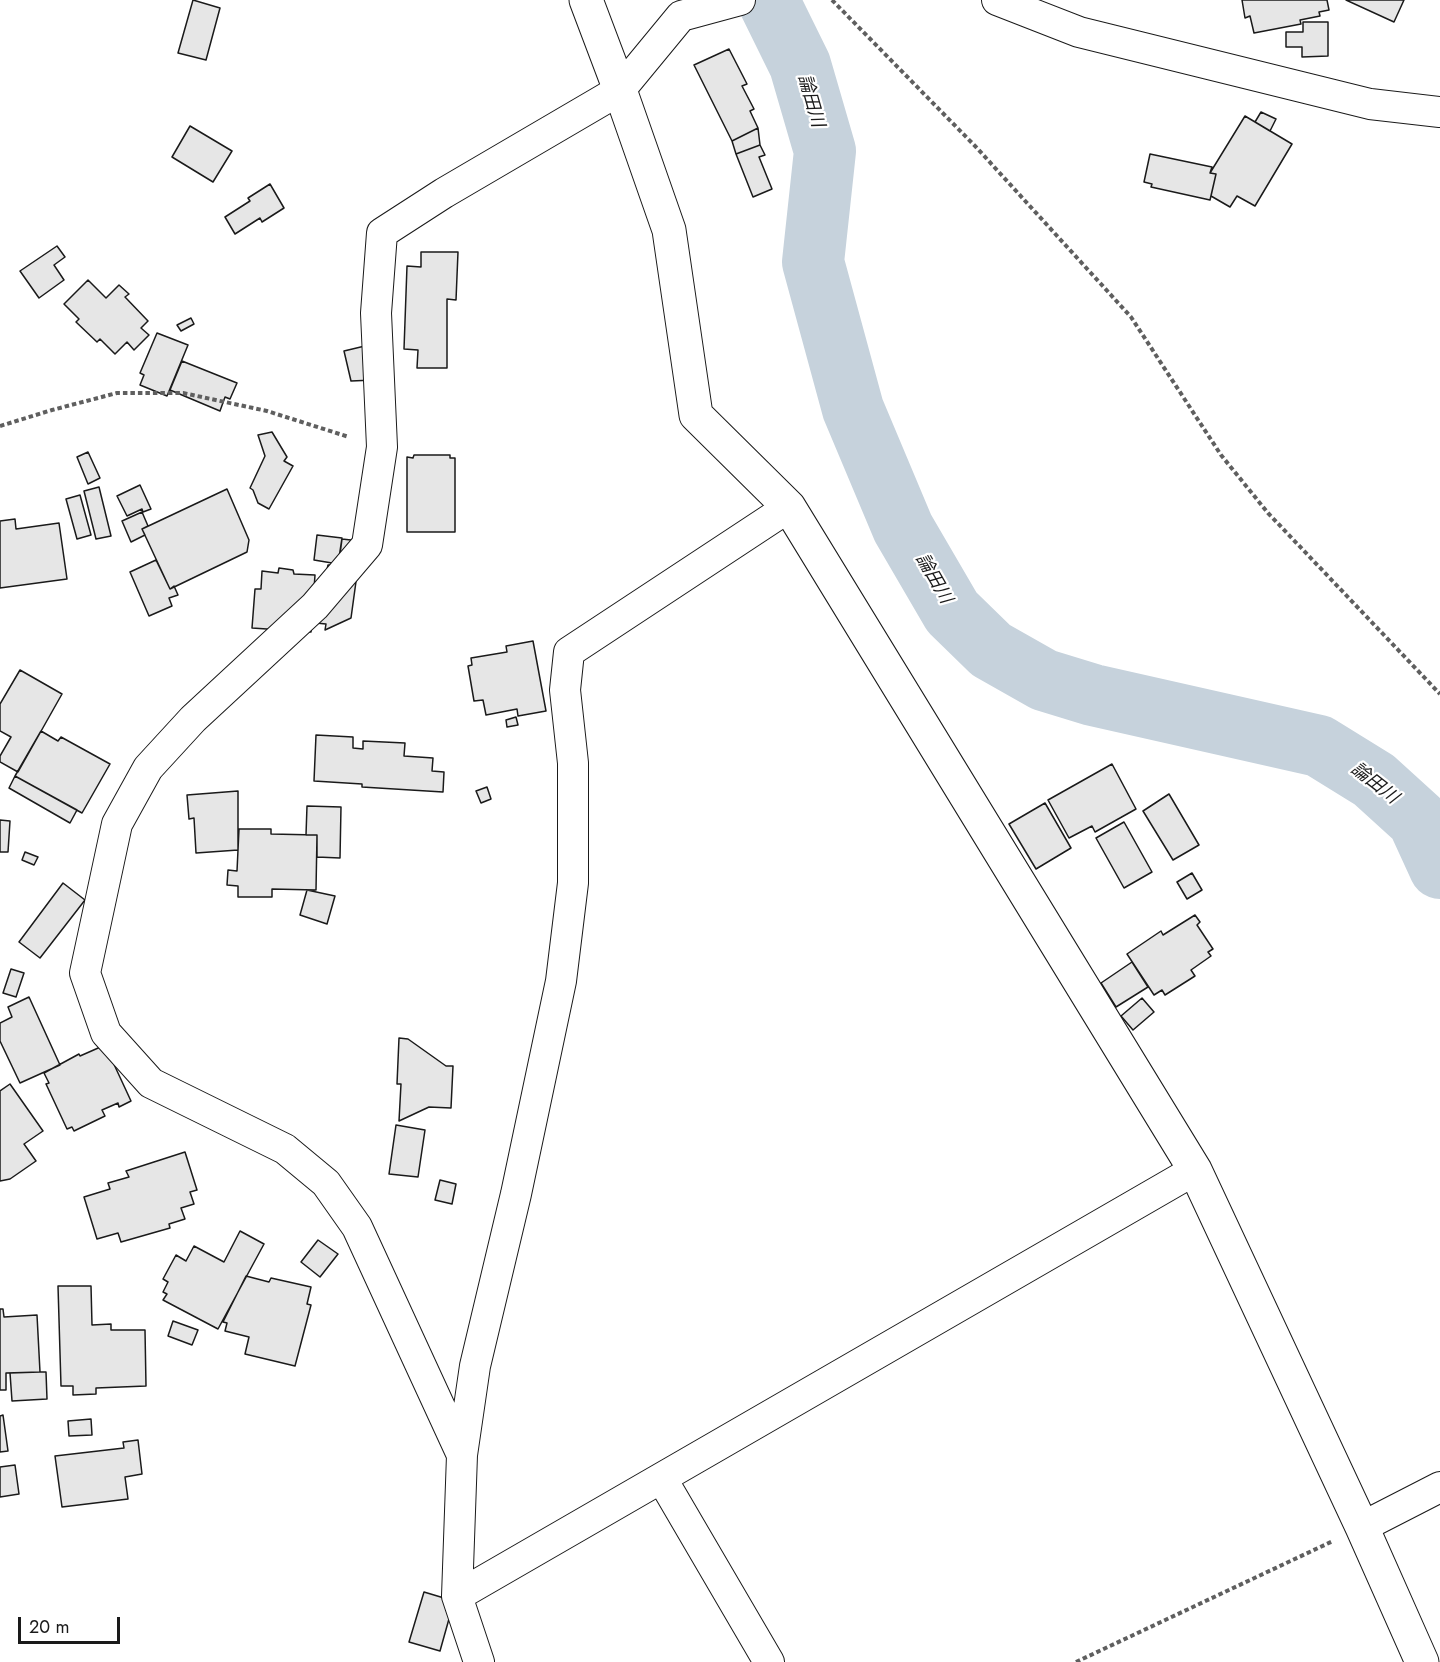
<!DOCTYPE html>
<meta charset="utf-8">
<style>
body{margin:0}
#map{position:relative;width:1440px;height:1662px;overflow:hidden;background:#fff;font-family:Jost,sans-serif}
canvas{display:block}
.scale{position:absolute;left:18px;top:1617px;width:102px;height:27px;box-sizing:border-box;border:3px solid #1a1a1a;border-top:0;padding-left:8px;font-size:18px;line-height:21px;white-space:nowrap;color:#1a1a1a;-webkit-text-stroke:4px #fff;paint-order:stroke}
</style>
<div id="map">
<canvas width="1440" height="1662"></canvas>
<div class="scale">20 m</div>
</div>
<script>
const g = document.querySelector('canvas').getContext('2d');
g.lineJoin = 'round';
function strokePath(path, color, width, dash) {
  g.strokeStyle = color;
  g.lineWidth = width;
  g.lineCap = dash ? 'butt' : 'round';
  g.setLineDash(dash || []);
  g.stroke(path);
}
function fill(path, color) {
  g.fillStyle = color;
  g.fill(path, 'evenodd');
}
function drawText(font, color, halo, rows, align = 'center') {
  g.font = font + ' Jost,"Noto Sans JP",sans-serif';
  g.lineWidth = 4.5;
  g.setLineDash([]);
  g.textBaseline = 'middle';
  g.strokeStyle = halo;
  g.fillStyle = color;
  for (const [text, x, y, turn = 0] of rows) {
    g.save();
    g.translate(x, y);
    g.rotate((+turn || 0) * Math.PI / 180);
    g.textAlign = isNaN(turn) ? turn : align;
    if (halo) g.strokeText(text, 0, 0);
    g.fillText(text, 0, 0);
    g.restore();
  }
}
const river = new Path2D(`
 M768,0L800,65L825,151L813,262L853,409L903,528L952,612L991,650L1044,680L1093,695L1319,746L1374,780L1418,820L1440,868`);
const building = new Path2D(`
 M193,0L220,8L206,60L178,53Z
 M1242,0H1327L1329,10L1319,12L1320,16L1300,20L1301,24L1254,33L1250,16L1245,18Z
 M1346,0H1404L1394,22Z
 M1303,22H1328V56L1302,57V47H1286V32H1303Z
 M729,49L747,84L742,86L754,109L750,111L758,128L732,141L694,65Z
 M1261,112L1276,119L1270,131L1255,122Z
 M1245,116L1292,144L1255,206L1237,196L1230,207L1211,196L1216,174L1210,173Z
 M190,126L232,151L213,182L172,157Z
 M758,128L760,145L736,154L732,141Z
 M760,145L765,155L759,157L772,189L753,197L736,154Z
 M1150,154L1212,167L1210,173L1216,174L1210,200L1151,187L1152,184L1144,182Z
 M270,184L284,208L262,222L260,218L235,234L225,217L250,201L248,198Z
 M57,246L65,257L54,265L64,280L39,298L20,271Z
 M421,252H458L456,300L447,299V368H417L418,350L404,349L407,266L421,267Z
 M88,280L106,298L119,285L129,294L125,297L148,321L141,328L149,335L134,350L127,342L115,354L100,339L97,342L76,322L79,319L64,304Z
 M191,318L194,324L181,331L177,325Z
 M157,333L188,345L167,396L140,385L144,375L140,373Z
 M369,345L374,380L351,381L344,351Z
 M182,361L237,383L230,399L225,397L220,411L170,390Z
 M272,432L287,457L284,461L293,466L269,509L258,503L253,490L250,488L265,456L258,435Z
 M88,452L100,478L88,484L77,457Z
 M414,455H450V458H455V532H407V457L413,458Z
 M140,485L151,509L143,512L142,509L127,516L117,496Z
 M99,487L111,536L96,539L84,491Z
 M227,489L249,540L247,552L170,589L142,529Z
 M80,495L91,535L77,539L66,499Z
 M142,512L148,526L142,529L145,535L131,542L122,521Z
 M15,519L16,529L59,523L67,579L0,588V521Z
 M317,535L342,538L338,564L314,560Z
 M342,539L360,541L339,562Z
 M156,560L170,589L174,586L178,595L169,598L172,606L149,616L130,572Z
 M328,565L358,567L351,618L325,630L326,624L316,623Z
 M279,568L293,570L294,574L315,575L311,632L252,628L255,589H261L262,571L278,573Z
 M533,641L546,711L518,716L517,709L486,715L483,700L474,701L468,666L472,665L471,658L507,652L506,646Z
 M20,670L62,694L18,772L0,762V756L11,737L0,731V704Z
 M516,717L518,725L507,727L506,720Z
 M41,731L58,741L61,737L110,764L82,813L15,776Z
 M316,735L353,737V748L363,749V741L405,743L404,756L433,758L432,771L444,772L443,792L362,787V784L314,781Z
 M1112,764L1136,809L1095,832L1092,826L1069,838L1048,800Z
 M15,776L77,810L70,823L9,788Z
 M487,787L491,799L481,803L476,791Z
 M238,791V850L196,853L194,818L189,819L187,795Z
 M1169,794L1199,845L1173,860L1143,811Z
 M1045,803L1071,848L1036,869L1009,824Z
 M307,806L341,807L340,858L317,857V835H306Z
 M0,820L10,821L8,852H0Z
 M1124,822L1152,872L1124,888L1096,838Z
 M239,829H271V834L317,835L316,890L272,889V897H238V886L227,885L228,870L237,871Z
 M25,852L38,857L34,865L22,860Z
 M1192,873L1202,890L1187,899L1177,882Z
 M63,883L85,900L40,958L19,942Z
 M307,890L335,896L327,924L300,915Z
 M1195,915L1200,922L1197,925L1213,949L1208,952L1211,956L1191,970L1195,976L1165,995L1162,990L1154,995L1127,954L1161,931L1163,935Z
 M1132,962L1148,987L1116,1007L1101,983Z
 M11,969L24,973L16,997L3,993Z
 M29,997L60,1065L20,1083L0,1041V1023L12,1017L8,1007Z
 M1142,998L1154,1012L1133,1030L1121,1016Z
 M399,1038L408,1039L446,1066H453L451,1108L429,1107L399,1121L401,1084H397Z
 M105,1045L131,1101L119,1107L118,1103L102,1110L105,1116L74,1131L72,1127L67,1129L46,1084L49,1083L44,1073L79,1054L80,1056Z
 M10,1084L43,1131L24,1144L36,1161L10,1179L0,1181V1091Z
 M396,1125L425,1130L418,1177L389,1174Z
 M185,1152L197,1190L190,1192L194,1204L181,1208L185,1219L169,1224L170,1228L121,1242L118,1233L97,1239L84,1197L110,1189L108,1183L129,1177L126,1171Z
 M440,1180L456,1184L452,1204L435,1200Z
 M240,1231L264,1244L218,1329L163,1300L167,1294L163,1292L168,1282L163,1279L176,1255L186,1261L194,1246L224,1262Z
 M318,1240L338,1254L320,1277L301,1262Z
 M246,1276L269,1282L271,1278L311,1287L307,1304L311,1305L295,1366L245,1354L249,1337L225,1331L227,1323L223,1322Z
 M58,1286H91L92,1325L111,1324V1330H145L146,1386L96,1388V1394L73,1395V1386H61Z
 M0,1309H3L4,1317L37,1315L40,1372L6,1373V1390H0Z
 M173,1321L198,1330L192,1345L168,1336Z
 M40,1372H46L47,1399L12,1401L10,1373Z
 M3,1415L8,1451L0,1452V1416Z
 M91,1419L92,1435L69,1436L68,1421Z
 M138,1440L142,1474L125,1477L128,1499L62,1507L55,1456L124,1448L123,1442Z
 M15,1465L19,1494L0,1497V1467Z
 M424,1592L454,1601L440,1651L409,1642Z`);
const path = new Path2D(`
 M832,0L976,147L1131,317L1221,455L1268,513L1440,694
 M0,426L52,410L117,393H183L267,411L349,437
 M1076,1662L1333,1541`);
const minor = new Path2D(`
 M997,0L1079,32L1370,104L1440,112
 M462,1455L357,1227L326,1183L285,1149L151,1083L106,1033L85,973L117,824L148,768L193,719L315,606L367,545L382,447L376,313L382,233L444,193L620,90L681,16L740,0
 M662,1479L769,1662
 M1362,1527L1440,1487
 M457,1596L1195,1170
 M479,1662L457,1596L462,1455L475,1366L516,1194L561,981L573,883V763L565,690L569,652L789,507`);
const tertiary = new Path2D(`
 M586,0L620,90L669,230L696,415L789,507L1195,1170L1362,1527L1422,1662`);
const waterNames = [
 ["論田川",810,101,74],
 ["論田川",933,579,60],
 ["論田川",1374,784,38]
];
strokePath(river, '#c6d2dc', 62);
fill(building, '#e6e6e6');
strokePath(building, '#1a1a1a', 1.5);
strokePath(minor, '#1a1a1a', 32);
strokePath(tertiary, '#1a1a1a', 35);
strokePath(path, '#5f5f5f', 4, [4.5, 3]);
strokePath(minor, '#fff', 30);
strokePath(tertiary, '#fff', 33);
drawText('italic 18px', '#1a1a1a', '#fff', waterNames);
</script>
